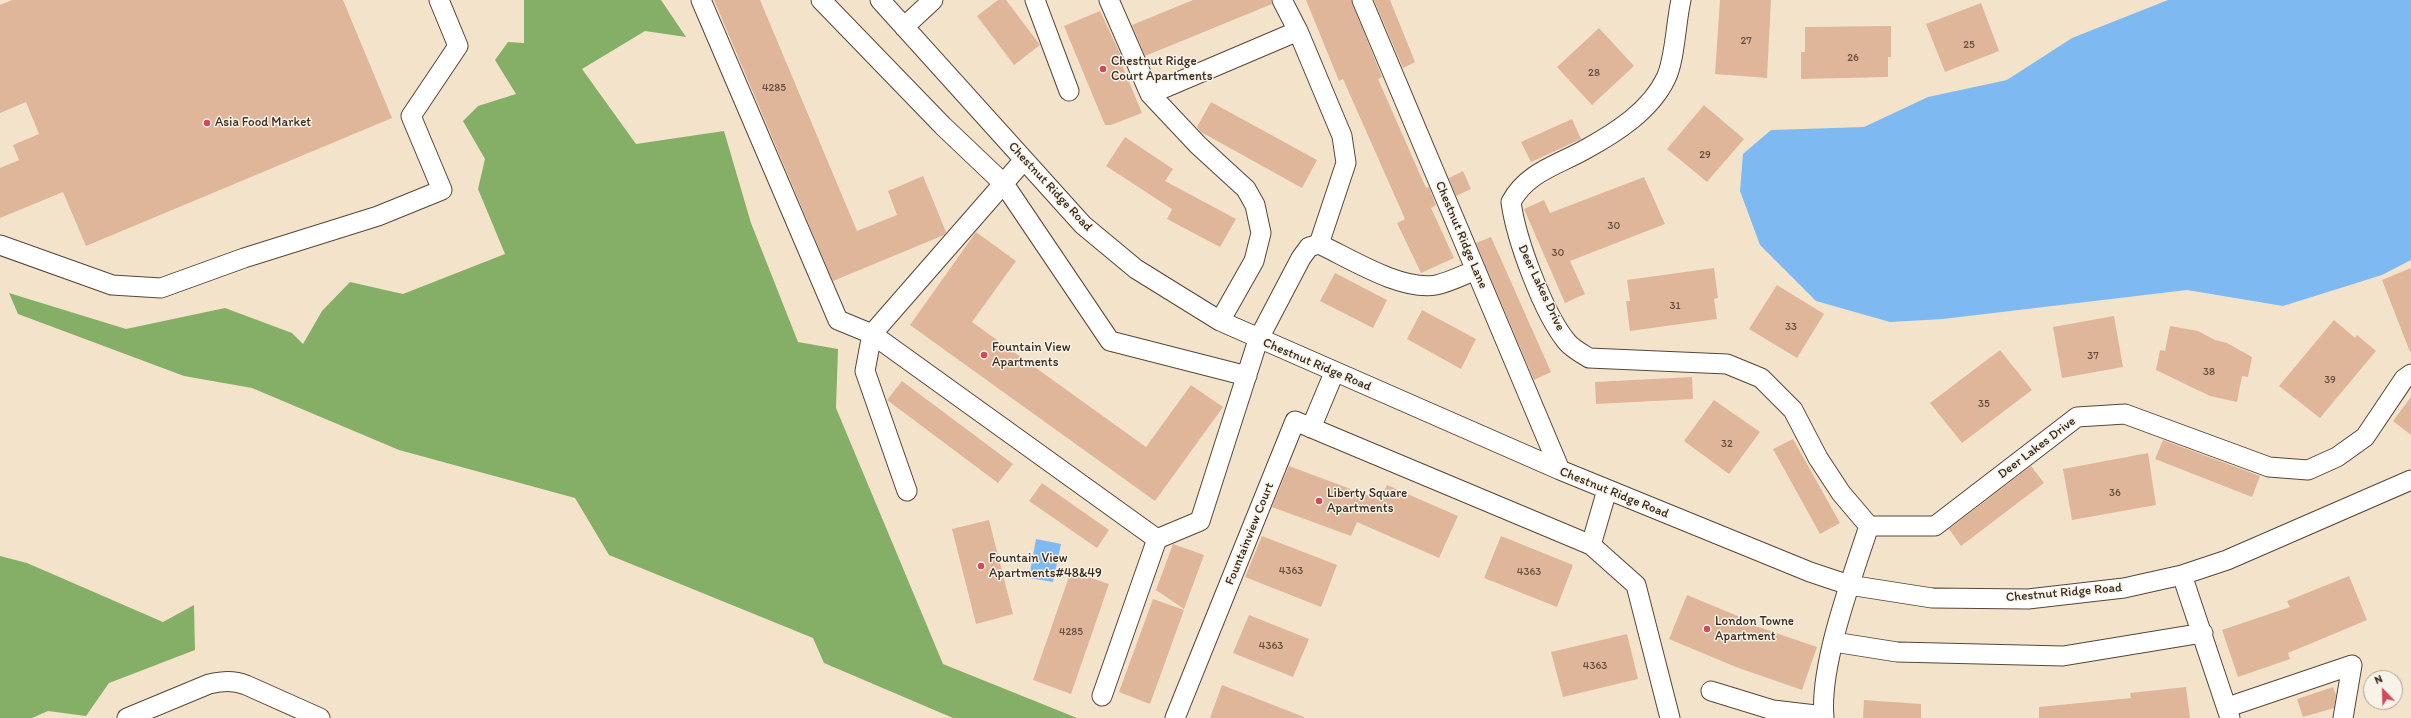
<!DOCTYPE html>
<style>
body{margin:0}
#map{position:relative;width:2411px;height:718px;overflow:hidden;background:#f4e3cb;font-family:Itim,sans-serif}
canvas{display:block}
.north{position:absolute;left:2363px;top:670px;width:40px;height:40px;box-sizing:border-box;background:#f7f3e8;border:1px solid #aca397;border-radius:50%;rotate:337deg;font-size:11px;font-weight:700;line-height:16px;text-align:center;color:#3b2a1e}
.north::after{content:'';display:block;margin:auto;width:14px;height:18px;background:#d1495b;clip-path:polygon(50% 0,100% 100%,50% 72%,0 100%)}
</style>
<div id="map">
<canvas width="2411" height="718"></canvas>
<div class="north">N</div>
</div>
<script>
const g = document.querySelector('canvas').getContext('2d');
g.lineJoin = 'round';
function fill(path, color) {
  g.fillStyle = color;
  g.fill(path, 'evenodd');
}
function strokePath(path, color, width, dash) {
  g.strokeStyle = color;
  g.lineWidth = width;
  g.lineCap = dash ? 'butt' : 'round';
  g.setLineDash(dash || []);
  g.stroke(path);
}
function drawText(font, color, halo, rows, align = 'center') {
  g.font = font + ' Itim,sans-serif';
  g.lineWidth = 3;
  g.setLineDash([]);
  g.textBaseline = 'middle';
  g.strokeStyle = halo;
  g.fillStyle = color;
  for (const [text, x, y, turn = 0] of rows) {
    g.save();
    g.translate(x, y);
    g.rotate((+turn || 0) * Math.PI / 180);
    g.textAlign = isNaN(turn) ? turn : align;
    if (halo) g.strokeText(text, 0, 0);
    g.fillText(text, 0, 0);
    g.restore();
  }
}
const forest = new Path2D(`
 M524,0H661L686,37L645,31L582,69L636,144L724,131L751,223L798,342L838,349L836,408L943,664L1077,718H953L824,663L813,638L609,555L575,498L399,450L252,388L184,376L18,314L9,293L126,329L225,308L292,333L303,344L322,311L350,282L403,294L505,254L478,189L485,159L463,121L478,106L516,94L495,60L508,42L524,43Z
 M0,556L27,563L163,622L194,605L195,650L109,683L86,716L48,711L32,718H0Z`);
const water = new Path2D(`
 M2168,0H2411V260L2382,275L2283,306L2187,290L1943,319L1890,322L1816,301L1760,245L1740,191L1743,154L1771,130L1864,127L1928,97L2007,80L2072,38Z
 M1036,539L1061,544L1053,582L1029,578Z`);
const building = new Path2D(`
 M12,0H343L392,118L86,246L63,192L0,218V168L19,160L13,145L39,134L26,102L0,113V5Z
 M714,0H760L857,231L897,215L888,191L923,176L946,232L944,235L833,281Z
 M998,0H1006L1040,45L1014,65L977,16Z
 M1193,0H1271L1272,4L1145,56L1132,25Z
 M1306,0H1351L1382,77L1378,79L1426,188L1429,187L1436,205L1431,208L1454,258L1421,273L1397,223L1405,219L1343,79L1339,81Z
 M1374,0H1390L1415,62L1403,68Z
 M1720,0H1771L1767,78L1715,74Z
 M1981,3L1999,51L1945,72L1926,24Z
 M1100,11L1125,64L1122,65L1142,113L1111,125H1105L1064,26Z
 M1891,26V57H1888V77L1801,79V52H1805V27Z
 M1599,28L1634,66L1592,105L1557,67Z
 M1211,102L1317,160L1302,188L1201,132L1197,127Z
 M1704,105L1744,139L1707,182L1667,149Z
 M1572,119L1581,139L1531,162L1521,142Z
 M1125,137L1173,169L1165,181L1236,219L1220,247L1167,219L1172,209L1106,166Z
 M1463,171L1471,189L1456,196L1449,178Z
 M1644,177L1665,224L1570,261L1585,294L1565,303L1524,209L1544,200L1550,213Z
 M976,232L1016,261L972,322L1146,447L1191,385L1223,407L1155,501L910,325Z
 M1491,237L1551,372L1534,380L1476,243Z
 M1714,268L1718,298L1714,299L1717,319L1630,331L1626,301H1630L1627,280Z
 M2411,268V351L2410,352L2382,280Z
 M1335,273L1387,300L1373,328L1320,301Z
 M1777,285L1824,314L1797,358L1749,329Z
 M1422,310L1476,339L1461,369L1407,339Z
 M2114,316L2123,367L2062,378L2053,327Z
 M2334,320L2355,338L2357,335L2376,351L2320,418L2279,386Z
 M2170,326L2198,331L2215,340L2227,343L2252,357L2248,377L2242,376L2237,402L2210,396L2156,370L2160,350L2165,351Z
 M2000,350L2032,390L1962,443L1930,403Z
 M1692,377L1693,399L1596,404L1595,382Z
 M902,381L1013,464L998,483L887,400Z
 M2411,397V435L2393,421Z
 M1714,400L1760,432L1729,474L1684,441Z
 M1793,439L1840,523L1820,534L1773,449Z
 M2163,440L2260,476L2252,497L2155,459Z
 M2148,453L2156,505L2072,520L2063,469Z
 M1289,466L1380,500L1387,485L1458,516L1439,558L1357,522L1351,536L1272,507Z
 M2031,466L2044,483L1961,546L1949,529Z
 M1042,483L1109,530L1097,548L1029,501Z
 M989,520L1013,614L976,624L952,529Z
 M1262,536L1337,565L1321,607L1245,577Z
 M1501,536L1573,565L1557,607L1484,578Z
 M1173,544L1204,555L1184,609L1156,590Z
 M1071,571L1109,584L1071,694L1033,680Z
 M2349,576L2367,620L2288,653L2290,659L2238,677L2222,630L2290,607L2287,601Z
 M1687,595L1745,619L1744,622L1817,647L1802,690L1736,667L1669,639Z
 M1153,599L1184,610L1150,704L1119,692Z
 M1249,615L1309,639L1293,677L1233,653Z
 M1627,634L1638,679L1563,697L1551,652Z
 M1222,685L1304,717V718H1210Z
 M2186,687L2190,718H2039V707L2131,698L2130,693Z
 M2333,687L2336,695L2334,708L2303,717L2297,699Z
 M1864,700L1921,704V718H1863Z`);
const minor = new Path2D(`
 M701,0L838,320L872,334L1157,539
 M821,0L943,126L1004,184L1110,341L1247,376
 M880,0L1083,225L1136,269L1220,321L1560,470L1810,572L1849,585L1932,598L2028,599L2124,588L2182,575L2227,560L2411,480
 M1035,0L1069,91
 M1109,0L1150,94L1198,145L1246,189L1255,205L1261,233L1254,261L1220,321
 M1282,0L1298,31
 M1362,0L1560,470
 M1681,0C1676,21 1675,60 1666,78C1651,110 1617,132 1586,149C1558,165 1527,172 1511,202C1516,239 1543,313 1567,342C1573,349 1581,353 1589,358L1727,364L1761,378L1793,410L1818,458L1841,493L1869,526
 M904,27L933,0
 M1150,94L1298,31L1342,136L1346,163L1319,244
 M0,245L112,285L161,288L244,258L378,216L442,190L411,116L458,46L439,0
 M1311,428L1334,373
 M907,491L865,371L872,334L1024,160
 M1591,545L1607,490
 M2182,575L2230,718
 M1834,642L1897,652L2063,656L2203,633
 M1711,691L1773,710L1824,716
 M1102,696L1157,539L1200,521L1258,340L1301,258L1309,247L1319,244C1351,259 1401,291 1436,285C1450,282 1463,275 1476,270
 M2228,707L2352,665L2343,718
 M127,718L209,684C223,681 233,680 246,685L320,718
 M1175,718L1295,421L1591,545L1636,585L1670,718
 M1824,718C1819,665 1852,578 1869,526H1935L2077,417L2125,414L2269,467L2308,470L2337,457L2365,437L2404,379L2411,374`);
const markers = [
 [1103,69,4,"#d1495b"],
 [207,123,4,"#d1495b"],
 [984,355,4,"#d1495b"],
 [1319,501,4,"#d1495b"],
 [981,566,4,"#d1495b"],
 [1707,629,4,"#d1495b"]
];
const numberNames = [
 ["27",1746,41],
 ["25",1969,45],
 ["26",1853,58],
 ["28",1594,73],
 ["4285",774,88],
 ["29",1705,155],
 ["30",1614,226],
 ["30",1558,253],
 ["31",1675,306],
 ["33",1791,327],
 ["37",2093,356],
 ["38",2209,372],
 ["39",2330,380],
 ["35",1984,404],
 ["32",1727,444],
 ["36",2115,493],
 ["4363",1291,571],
 ["4363",1529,572],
 ["4285",1071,632],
 ["4363",1271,646],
 ["4363",1595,666]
];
const poiNames = [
 ["Chestnut Ridge",1111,62],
 ["Court Apartments",1111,77],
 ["Asia Food Market",215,123],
 ["Fountain View",992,348],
 ["Apartments",992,363],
 ["Liberty Square",1327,494],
 ["Apartments",1327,509],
 ["Fountain View",989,559],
 ["Apartments#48&49",989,574],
 ["London Towne",1715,622],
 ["Apartment",1715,637]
];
const streetNames = [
 ["Chestnut Ridge Road",1050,187,47],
 ["Chestnut Ridge Lane",1461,235,67],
 ["Deer Lakes Drive",1541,288,65],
 ["Chestnut Ridge Road",1317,365,23],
 ["Deer Lakes Drive",2037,448,-37],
 ["Chestnut Ridge Road",1614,493,22],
 ["Fountainview Court",1250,534,-68],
 ["Chestnut Ridge Road",2064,593,-5]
];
fill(forest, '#85af66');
fill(water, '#7ebaf1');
fill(building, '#e0b69a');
strokePath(minor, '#574638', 21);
strokePath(minor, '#fff', 19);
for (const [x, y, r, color] of markers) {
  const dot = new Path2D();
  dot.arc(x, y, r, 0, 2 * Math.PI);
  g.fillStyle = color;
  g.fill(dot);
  strokePath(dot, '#f7f3e8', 1.5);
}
drawText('11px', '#644d3d', null, numberNames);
drawText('13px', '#3b2a1e', '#f7f3e8', poiNames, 'left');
drawText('13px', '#3b2a1e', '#f7f3e8', streetNames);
</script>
